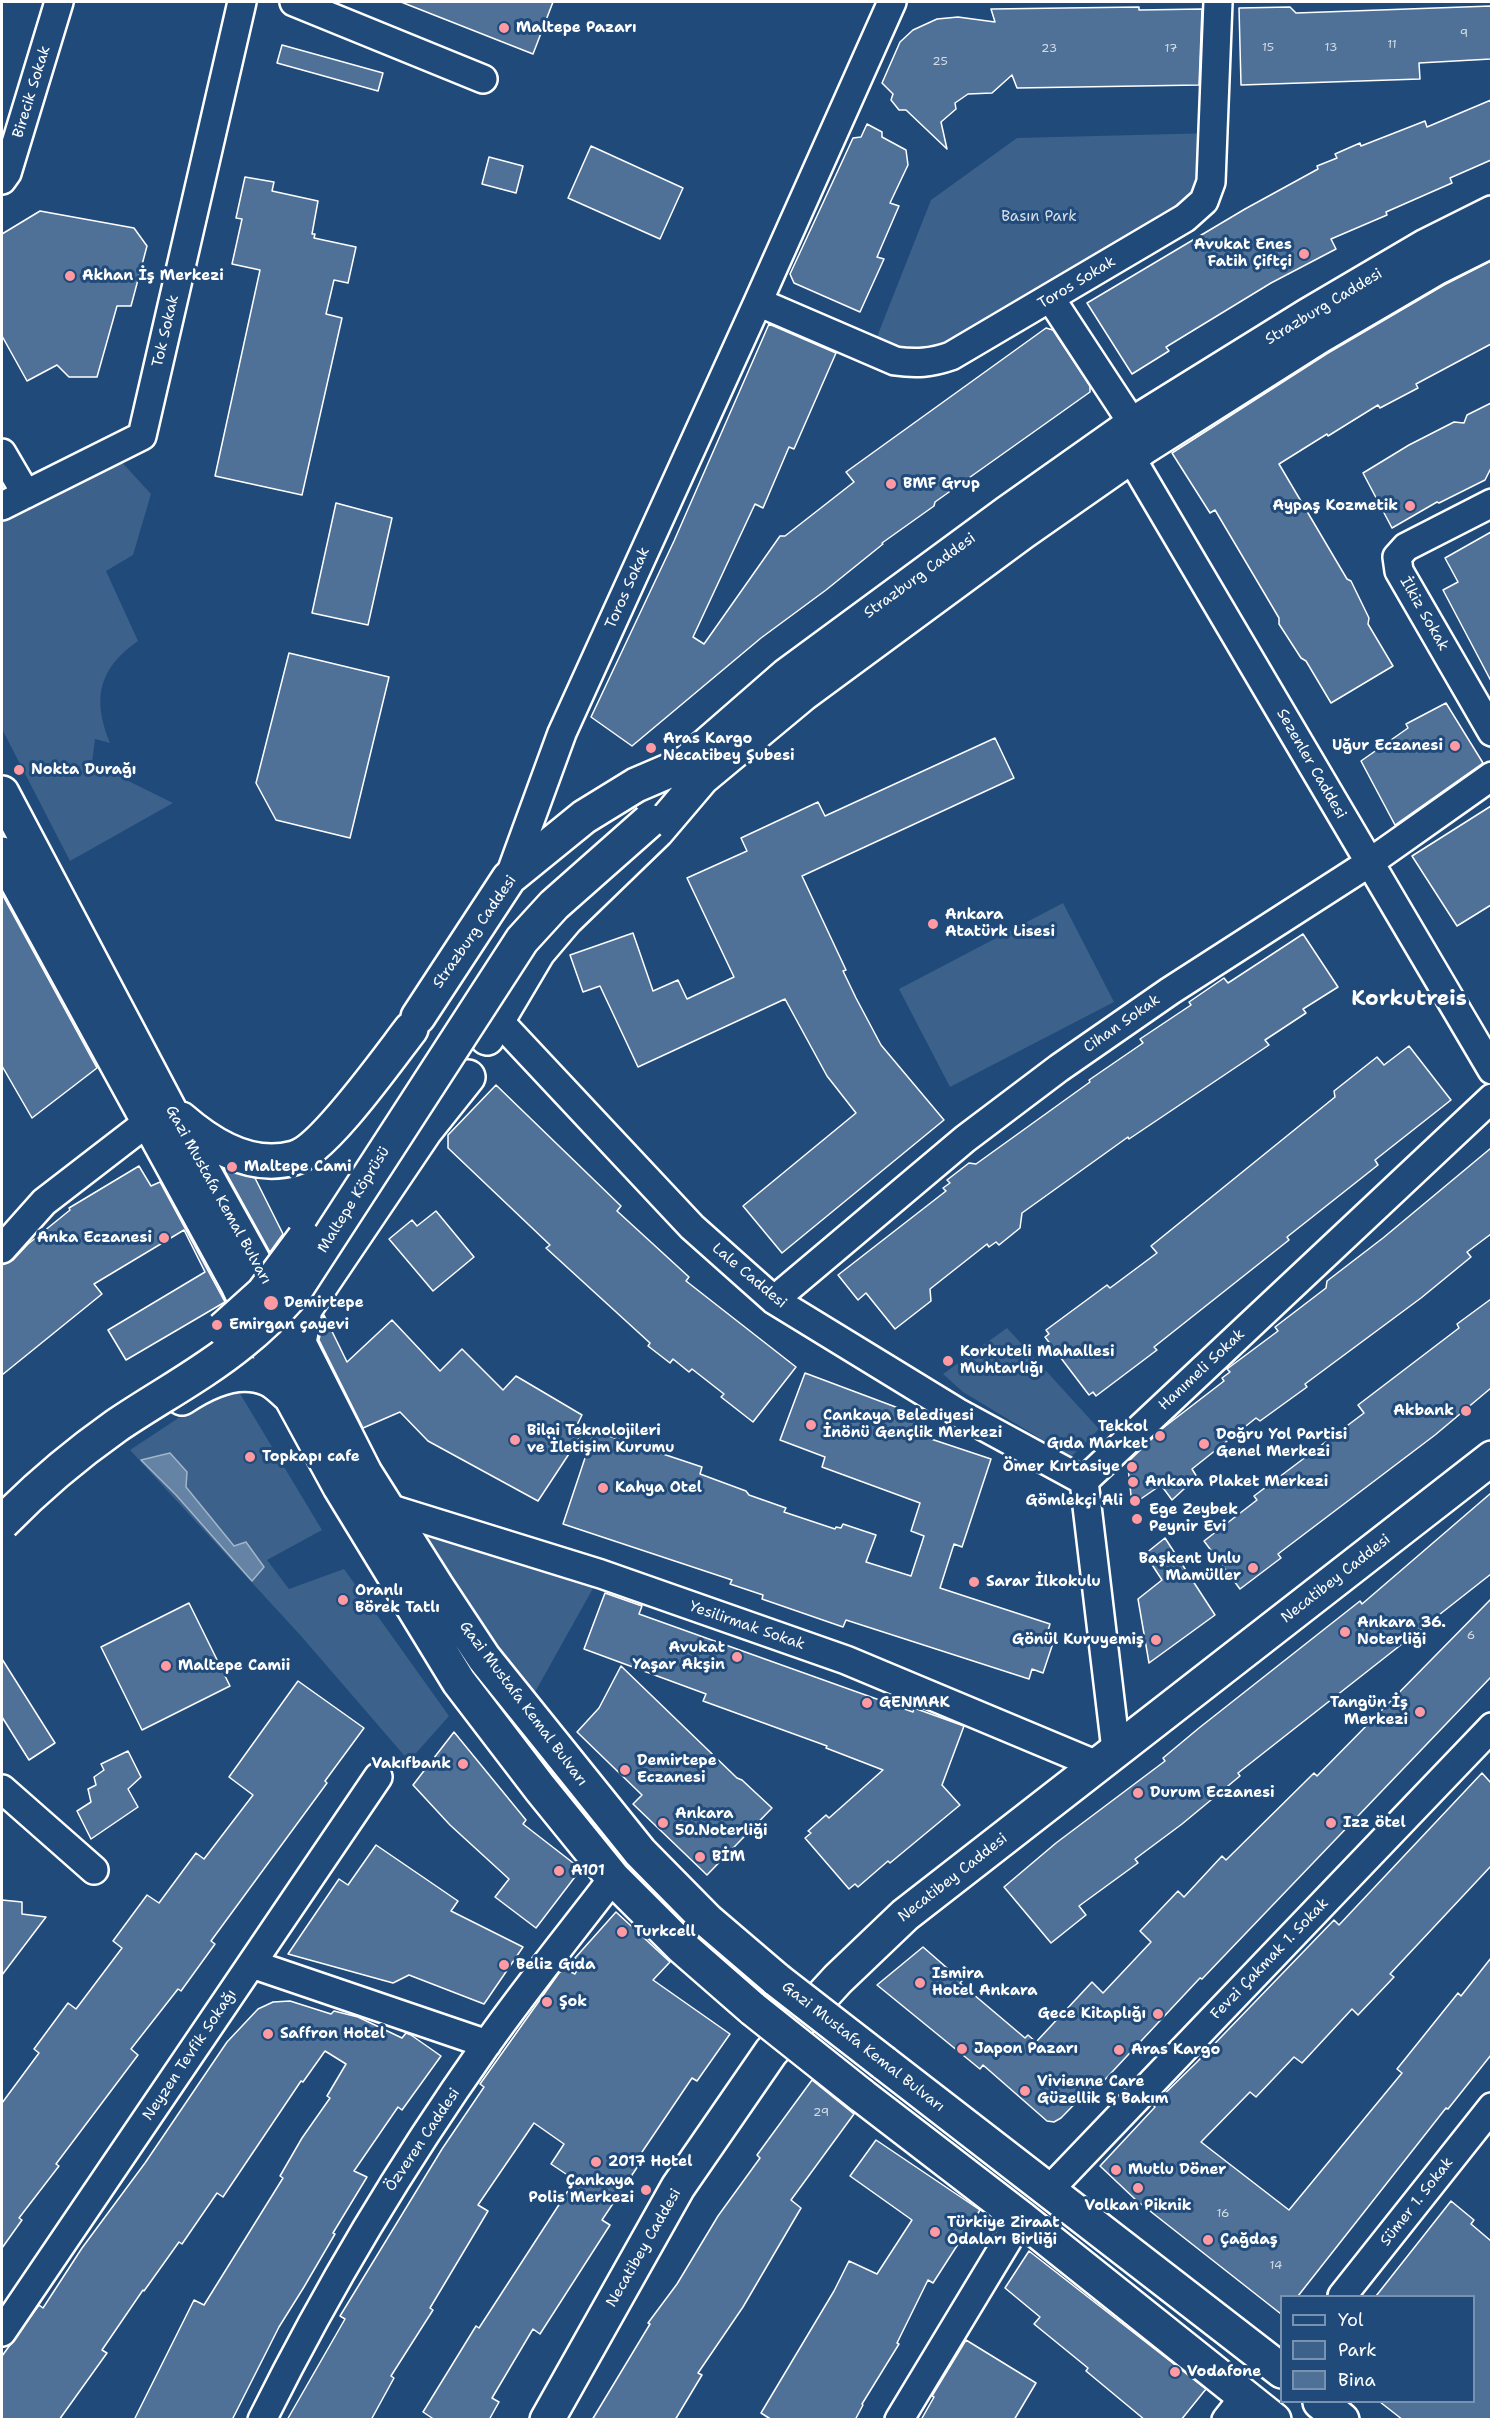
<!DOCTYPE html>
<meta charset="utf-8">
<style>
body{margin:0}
#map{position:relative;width:1493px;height:2421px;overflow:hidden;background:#1f4a7a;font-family:"Shantell Sans",sans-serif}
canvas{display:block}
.frame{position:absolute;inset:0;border:3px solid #fff;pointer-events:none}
.legend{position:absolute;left:1280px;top:2295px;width:195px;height:108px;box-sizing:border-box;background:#1f4a7a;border:2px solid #7992af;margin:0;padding:8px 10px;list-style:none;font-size:18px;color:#fff}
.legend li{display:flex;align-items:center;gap:12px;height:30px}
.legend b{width:30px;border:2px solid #7992af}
</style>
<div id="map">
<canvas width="1493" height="2421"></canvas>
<div class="frame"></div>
<ul class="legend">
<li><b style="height:8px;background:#1f4a7a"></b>Yol</li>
<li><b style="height:16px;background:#3c618b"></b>Park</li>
<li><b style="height:16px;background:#507197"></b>Bina</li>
</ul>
</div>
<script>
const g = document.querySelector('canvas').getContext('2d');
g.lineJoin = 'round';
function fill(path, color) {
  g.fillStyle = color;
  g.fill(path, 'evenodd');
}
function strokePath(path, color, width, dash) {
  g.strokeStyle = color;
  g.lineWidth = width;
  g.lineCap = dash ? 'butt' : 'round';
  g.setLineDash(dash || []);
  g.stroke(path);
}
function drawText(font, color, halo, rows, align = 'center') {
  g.font = font + ' "Shantell Sans",sans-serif';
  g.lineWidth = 6;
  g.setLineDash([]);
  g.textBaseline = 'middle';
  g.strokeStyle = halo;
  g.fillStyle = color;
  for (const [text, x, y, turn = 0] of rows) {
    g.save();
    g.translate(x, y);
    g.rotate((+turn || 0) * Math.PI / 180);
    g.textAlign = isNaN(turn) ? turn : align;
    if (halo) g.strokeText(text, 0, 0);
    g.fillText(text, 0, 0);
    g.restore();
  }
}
const green = new Path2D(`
 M1214,133L1209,192L951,356L871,352L931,200L1017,138Z
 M119,459L151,494L133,555L106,571L138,641C98,669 92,699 110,743L95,739L92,763L173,803L70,861L2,729V518Z
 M1063,903L1114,1002L950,1087L899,989Z
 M1007,1328L1099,1429L1071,1457L963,1392L943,1374Z
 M233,1382L322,1530L267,1560L289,1589L344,1569L449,1716L409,1761L301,1636L130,1450Z
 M388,1508L601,1574L525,1710Z`);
const water = new Path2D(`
 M170,1453L187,1472L186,1487L234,1546L246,1542L264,1567L252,1581L176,1495L141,1460Z`);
const building = new Path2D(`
 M401,2H553L533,54Z
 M1491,6V59L1419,63L1420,79L1241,85L1239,8L1290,7L1296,13Z
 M1139,7V10L1202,9L1199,85L1017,88L1012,75L992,93L968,94L955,103L956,109L941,122L947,149L906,110H899L891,100L893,94L882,83L900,42L913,30L937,19L958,17L995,22L991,9Z
 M282,45L383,73L378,91L277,63Z
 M1491,100V160L1450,178L1452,183L1386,212L1387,215L1331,239L1336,249L1271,283L1166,347L1169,351L1132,374L1087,303L1245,209L1318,169L1317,166L1337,158L1335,154L1360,143L1361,146L1425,121L1427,127Z
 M867,124L882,132V137L906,150L908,165L890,203L899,206L877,257L884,259L860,312L794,283L790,274L853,138L861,137Z
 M591,146L683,188L660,239L568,198Z
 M489,157L523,166L516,193L482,184Z
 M245,177L274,182L272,191L318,201L312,234H315L314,238L356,247L348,283L334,280L326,314L342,318L302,495L215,476L260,270L232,264L242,219L236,218Z
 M40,211L134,228L147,246L131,306H117L97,377H69L57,365L27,381L2,336V234Z
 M1491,261V344L1416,384L1418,388L1380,408L1378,405L1328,436L1327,434L1279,464L1347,579L1351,581L1369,618L1368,624L1393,666L1331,703L1306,661L1301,658L1279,624V618L1215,510L1210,513L1172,453L1328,353L1444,285Z
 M769,324L836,353L794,449L789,447L763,508L755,504L693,637L704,644L780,536H785L854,482L846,472L1046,328L1053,330L1090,386V392L935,502L934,506L882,543L883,544L826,590L761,638L632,746L591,717L674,541Z
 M1491,403V468L1485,480L1439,503L1437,502L1392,528L1363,473L1409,445L1454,422L1464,423L1467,415Z
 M336,503L392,518L368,625L312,613Z
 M1491,532V681L1443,590L1458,582L1445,558Z
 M289,653L389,677L350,838L276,820L256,783Z
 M1446,703L1483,763L1395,825L1361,761L1408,728L1406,724Z
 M995,738L1014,778L802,876L846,970L843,971L856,998L881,1045L944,1120L782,1253L743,1206L856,1113L827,1076L785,999L638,1067L600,986L583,992L570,955L633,933L653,991L678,980L687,999L734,977L687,878L747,851L741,838L818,802L825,816Z
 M1491,806V905L1457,926L1412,856Z
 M2,894L97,1068L32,1118L2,1066Z
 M1303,934L1338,987L1303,1009L1306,1013L1265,1040L1269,1045L1129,1139L1128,1137L1022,1213L1020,1228L999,1245L996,1242L989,1247L987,1244L930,1289L931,1301L895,1329L866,1293L858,1300L838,1275L946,1191L943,1188L950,1183L947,1180L969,1163L976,1164L1090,1082L1089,1080L1143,1043L1140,1039L1191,1005L1189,1002L1224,978L1228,983Z
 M1409,1046L1451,1100L1375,1160L1378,1165L1287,1237L1289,1240L1154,1347L1157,1350L1096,1396L1093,1392L1089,1395L1045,1337L1049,1334L1046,1330L1107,1285L1110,1288L1157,1253L1151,1246L1335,1097L1334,1091L1377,1057L1384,1065Z
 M496,1085L621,1206L617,1211L689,1277L686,1281L796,1367L753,1422L721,1397L724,1394L692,1369L689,1372L673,1359L670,1363L648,1346L650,1343L546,1248L550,1245L448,1148V1135Z
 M1491,1148V1234L1467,1252L1471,1257L1421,1298L1305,1384L1307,1387L1260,1421L1256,1418L1192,1469L1197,1477L1172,1500L1161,1485L1132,1505L1128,1467L1130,1460L1163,1428L1224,1381L1222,1378L1230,1372L1227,1369L1278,1331L1275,1327L1326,1288L1327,1281L1383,1238Z
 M139,1166L151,1186L160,1182L225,1302L126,1360L108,1330L205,1272L184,1230L94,1284L102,1294L2,1375V1265L13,1260L28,1244L70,1210L69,1208Z
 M224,1169L255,1178L283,1234L270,1252Z
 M436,1211L474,1257L433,1291L389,1239L412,1220L417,1226Z
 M1491,1299V1388L1435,1435L1278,1554L1281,1558L1240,1589L1204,1541L1257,1500L1254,1496L1364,1413L1358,1405L1459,1328L1457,1324Z
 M324,1315L347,1362L392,1320L440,1371L462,1349L503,1390L516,1376L582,1415L577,1425L586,1428L538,1501L428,1441L400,1412L363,1428L319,1340Z
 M805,1373L925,1418L919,1435L991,1459L962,1547L954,1544L940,1588L1050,1624L1047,1634L1055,1637L1043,1673L1032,1669L1029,1679L846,1620L843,1627L762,1599L763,1595L730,1584L732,1580L563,1524L594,1431L702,1467L700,1474L746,1491L749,1495L786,1508L784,1512L835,1529L836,1527L841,1528L843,1524L876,1535L866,1562L911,1576L924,1536L911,1531L920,1503L822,1467L825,1457L780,1440Z
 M1491,1493V1574L1238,1773L1240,1776L1182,1824L1135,1859L1138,1863L1079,1906L1086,1915L1051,1943L1004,1887L1056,1843L1165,1761L1163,1758L1199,1728L1360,1601L1362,1604Z
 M1165,1538L1215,1615L1149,1663L1138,1599L1162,1580L1145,1554Z
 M605,1593L642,1606L639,1614L913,1712L914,1708L964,1726L942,1785L960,1805L890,1863L888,1861L858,1887L855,1884L849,1889L805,1838L811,1833L808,1831L826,1815L829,1818L883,1770L826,1748L827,1746L703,1701L706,1694L584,1649Z
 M1491,1599V1677L1202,1979L1200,1978L1098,2087L1095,2083L1061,2118L1054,2122L1047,2121L983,2065L980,2069L877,1985L923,1947L962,1981L960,1983L1025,2038L1028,2035L1036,2042L1092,1982L1103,1993L1151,1942L1140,1931L1178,1891L1184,1897L1222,1856L1226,1860L1314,1773L1317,1776Z
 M189,1603L230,1686L142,1730L101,1647Z
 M2,1659L55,1743L29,1760L2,1717Z
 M621,1666L737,1778L742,1780L772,1808L707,1875L633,1804L642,1795L577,1732L599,1708Z
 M298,1681L364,1728L325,1781L327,1783L211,1941L215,1944L181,1991L178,1989L131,2049L138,2055L56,2164L59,2166L19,2218L22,2220L2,2248V2103L39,2053L34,2049L68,2003L76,2009L122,1948L113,1941L147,1895L159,1903L196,1853L204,1859L253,1795L229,1777Z
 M454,1732L526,1820L523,1824L581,1869L536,1928L495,1897L509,1879L450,1825L413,1785Z
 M128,1751L141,1777L128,1789L138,1807L91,1839L77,1811L91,1802L88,1789L96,1785L94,1777L104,1770L101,1764Z
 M1482,1773L1491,1783V1866L1390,1974L1394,1977L1358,2015L1352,2009L1302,2063L1294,2057L1256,2097L1250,2092L1201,2142L1289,2210L1402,2073L1397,2069L1458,1993L1461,1996L1491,1958V2055L1448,2109L1446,2108L1298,2296H1281V2314L1136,2200L1100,2166L1155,2107L1153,2105L1197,2062L1334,1920L1339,1925Z
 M376,1845L458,1901L451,1911L523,1947L484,2004L409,1975L393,1983L288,1954L339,1879L348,1885Z
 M2,1900L22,1902V1914L46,1917L2,1975Z
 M616,1912L670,1962L653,1980L730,2034L697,2081L692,2078L638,2158L642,2160L602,2220L610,2225L540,2334L533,2329L492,2398L499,2402L489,2420H435L423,2412L476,2326L479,2328L575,2180L551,2164L564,2144L534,2123L478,2205L488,2211L430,2308L433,2310L391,2376L394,2378L371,2420H287L345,2319L340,2316L442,2149L484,2087L480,2084L559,1973L565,1969L575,1974L581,1963L575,1958Z
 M290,2001L331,2014L334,2011L358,2017L402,2038L406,2033L411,2035L441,2056L402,2110L398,2107L354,2171L367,2177L333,2233L335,2234L304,2287L279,2327L232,2420H134L194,2300L204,2305L283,2178L280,2176L302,2138L330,2098L327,2096L346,2064L325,2051L303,2082L301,2081L223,2197L217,2193L182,2244L179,2242L144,2291L143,2290L102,2350L107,2353L59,2420H2V2356L39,2305L43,2308L82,2248L145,2163L227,2042L258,2009L273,2002Z
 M812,2080L854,2114L791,2200L801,2208L743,2307L698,2373L702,2375L675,2420H592L650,2324L648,2323L677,2284L718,2216L760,2158L757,2155Z
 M876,2140L980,2210L933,2283L928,2280L897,2343L899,2344L862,2404L863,2405L855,2420H772L761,2413L834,2291L849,2261L877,2274L912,2220L850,2176Z
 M1451,2201L1474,2220L1471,2224L1491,2241V2420H1403L1380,2402H1473V2296H1376Z
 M1029,2251L1206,2389L1181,2420H1145L1086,2371L1088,2368L1034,2324L1040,2317L1005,2288Z
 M966,2340L1036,2383L1014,2420H921L934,2397L932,2396Z`);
const minor = new Path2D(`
 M294,2L483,79
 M2,180L7,173L59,2
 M1051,299L1133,424
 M758,302L895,361C916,364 931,363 951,356L1185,218L1204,201L1211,182L1218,2
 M2,453L26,494
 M1130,456L1492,1070
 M1492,503L1406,547L1397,557L1399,571L1492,732
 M2,506L142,436L242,2
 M509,878L562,733L758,302L892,2
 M499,1021L692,1227L774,1300L957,1412L1084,1481
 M2,1249L44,1202L149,1121
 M774,1300L965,1139L1059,1068L1170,991L1369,863L1492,776
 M1084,1481L1492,1098
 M1084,1481L1116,1750
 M388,1508L601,1574L846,1660L1097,1765
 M2,1789L94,1870
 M252,1964L487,2044
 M1049,2190L1492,1727
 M1342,2296L1492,2107
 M2,2332L378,1777
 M262,2420C327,2289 402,2164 486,2045C526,1988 571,1933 613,1878
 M899,2420L1021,2218
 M1226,2420L1244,2397`);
const major = new Path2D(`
 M2,793L169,1109L299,1343L365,1473L437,1587L484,1658L640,1852L708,1921L777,1980
 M2,854L237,1283L291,1397L340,1487L459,1682L540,1788L613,1878L682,1947L753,2009
 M418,1017L509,878L584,817L636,785L685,764L787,675L1007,513L1133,424L1307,316L1426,246L1492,213
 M487,1038L538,952L566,919L657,831L702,778L803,694L1023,532L1146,446L1318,337L1436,268L1492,240
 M181,1119C212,1146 252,1170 294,1158C323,1151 390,1056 411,1029
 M299,1343L305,1309L425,1131L468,1077
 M182,1398C206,1382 239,1366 268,1379C276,1382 284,1391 291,1397
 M884,2063L1282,2371
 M861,2095L1021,2218L1274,2420
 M1320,2402L1342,2420
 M547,2420L678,2187L771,2052L838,1979L905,1915L1492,1458`);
const majorBridge = new Path2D(`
 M223,1329L263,1293L304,1238
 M2,1523C37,1487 75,1455 116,1426C157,1398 203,1374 242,1342C261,1327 278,1310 294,1292L522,940L554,905L649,821
 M777,1980L884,2063
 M753,2009L861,2095`);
const markers = [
 [504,28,6,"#ff9aa2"],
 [1304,254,6,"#ff9aa2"],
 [70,276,6,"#ff9aa2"],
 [891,484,6,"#ff9aa2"],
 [1410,506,6,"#ff9aa2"],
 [1455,746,6,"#ff9aa2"],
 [651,748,6,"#ff9aa2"],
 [19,770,6,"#ff9aa2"],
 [933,924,6,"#ff9aa2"],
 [232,1167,6,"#ff9aa2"],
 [164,1238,6,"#ff9aa2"],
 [271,1303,8,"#ff9aa2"],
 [217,1325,6,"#ff9aa2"],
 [948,1361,6,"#ff9aa2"],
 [1466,1411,6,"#ff9aa2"],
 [811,1425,6,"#ff9aa2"],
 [1160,1436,6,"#ff9aa2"],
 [515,1440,6,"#ff9aa2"],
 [1204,1444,6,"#ff9aa2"],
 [250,1457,6,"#ff9aa2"],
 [1132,1467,6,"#ff9aa2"],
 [1133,1482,6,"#ff9aa2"],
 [603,1488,6,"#ff9aa2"],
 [1135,1501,6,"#ff9aa2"],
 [1137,1519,6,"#ff9aa2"],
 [1253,1568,6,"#ff9aa2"],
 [974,1582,6,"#ff9aa2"],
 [343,1600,6,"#ff9aa2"],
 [1345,1632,6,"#ff9aa2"],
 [1156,1640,6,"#ff9aa2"],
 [737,1657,6,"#ff9aa2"],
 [166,1666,6,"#ff9aa2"],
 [867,1703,6,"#ff9aa2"],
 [1420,1712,6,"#ff9aa2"],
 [463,1764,6,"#ff9aa2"],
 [625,1770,6,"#ff9aa2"],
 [1138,1793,6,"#ff9aa2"],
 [663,1823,6,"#ff9aa2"],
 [1331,1823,6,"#ff9aa2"],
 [700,1857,6,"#ff9aa2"],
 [559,1871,6,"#ff9aa2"],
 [622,1932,6,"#ff9aa2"],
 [504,1965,6,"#ff9aa2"],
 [920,1983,6,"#ff9aa2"],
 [547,2002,6,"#ff9aa2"],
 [1158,2014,6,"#ff9aa2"],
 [268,2034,6,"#ff9aa2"],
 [962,2049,6,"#ff9aa2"],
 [1119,2050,6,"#ff9aa2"],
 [1025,2091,6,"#ff9aa2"],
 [596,2162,6,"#ff9aa2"],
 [1116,2170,6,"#ff9aa2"],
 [1138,2188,6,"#ff9aa2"],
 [646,2190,6,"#ff9aa2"],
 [935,2232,6,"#ff9aa2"],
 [1208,2240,6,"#ff9aa2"],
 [1175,2372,6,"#ff9aa2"]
];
const numberNames = [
 ["9",1464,34],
 ["11",1392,45],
 ["15",1268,48],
 ["13",1331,48],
 ["23",1049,49],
 ["17",1171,49],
 ["25",940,62],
 ["6",1471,1636],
 ["29",821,2113],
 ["16",1223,2214],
 ["14",1276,2266]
];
const poiNames = [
 ["Maltepe Pazarı",516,28],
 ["Avukat Enes",1292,245,"right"],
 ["Fatih Çiftçi",1292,262,"right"],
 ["Akhan İş Merkezi",82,276],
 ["BMF Grup",903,484],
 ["Aypaş Kozmetik",1398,506,"right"],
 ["Aras Kargo",663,739],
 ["Necatibey Şubesi",663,756],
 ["Uğur Eczanesi",1443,746,"right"],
 ["Nokta Durağı",31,770],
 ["Ankara",945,915],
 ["Atatürk Lisesi",945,932],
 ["Maltepe Cami",244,1167],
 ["Anka Eczanesi",152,1238,"right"],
 ["Demirtepe",284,1303],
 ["Emirgan çayevi",229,1325],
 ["Korkuteli Mahallesi",960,1352],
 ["Muhtarlığı",960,1369],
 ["Akbank",1454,1411,"right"],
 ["Çankaya Belediyesi",823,1416],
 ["İnönü Gençlik Merkezi",823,1433],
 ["Tekkol",1148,1427,"right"],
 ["Gıda Market",1148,1444,"right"],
 ["Bilgi Teknolojileri",527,1431],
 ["ve İletişim Kurumu",527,1448],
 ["Doğru Yol Partisi",1216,1435],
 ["Genel Merkezi",1216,1452],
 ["Topkapı cafe",262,1457],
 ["Ömer Kırtasiye",1120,1467,"right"],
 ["Ankara Plaket Merkezi",1145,1482],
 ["Kahya Otel",615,1488],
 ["Gömlekçi Ali",1123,1501,"right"],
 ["Ege Zeybek",1149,1510],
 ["Peynir Evi",1149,1527],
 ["Başkent Unlu",1241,1559,"right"],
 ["Mamüller",1241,1576,"right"],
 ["Sarar İlkokulu",986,1582],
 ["Oranlı",355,1591],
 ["Börek Tatlı",355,1608],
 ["Ankara 36.",1357,1623],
 ["Noterliği",1357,1640],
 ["Gönül Kuruyemiş",1144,1640,"right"],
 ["Avukat",725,1648,"right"],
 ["Yaşar Akşin",725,1665,"right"],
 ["Maltepe Camii",178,1666],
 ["GENMAK",879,1703],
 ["Tangün İş",1408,1703,"right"],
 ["Merkezi",1408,1720,"right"],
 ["Demirtepe",637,1761],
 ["Eczanesi",637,1778],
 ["Vakıfbank",451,1764,"right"],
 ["Durum Eczanesi",1150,1793],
 ["Ankara",675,1814],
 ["50.Noterliği",675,1831],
 ["Izz ötel",1343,1823],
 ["BİM",712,1857],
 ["A101",571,1871],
 ["Turkcell",634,1932],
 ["Beliz Gıda",516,1965],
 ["Ismira",932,1974],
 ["Hotel Ankara",932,1991],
 ["Şok",559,2002],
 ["Gece Kitaplığı",1146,2014,"right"],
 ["Saffron Hotel",280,2034],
 ["Japon Pazarı",974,2049],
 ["Aras Kargo",1131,2050],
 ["Vivienne Care",1037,2082],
 ["Güzellik & Bakım",1037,2099],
 ["2017 Hotel",608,2162],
 ["Mutlu Döner",1128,2170],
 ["Çankaya",634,2181,"right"],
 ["Polis Merkezi",634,2198,"right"],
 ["Volkan Piknik",1138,2206,"center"],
 ["Türkiye Ziraat",947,2223],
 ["Odaları Birliği",947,2240],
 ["Çağdaş",1220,2240],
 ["Vodafone",1187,2372]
];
const streetNames = [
 ["Birecik Sokak",32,92,-73],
 ["Toros Sokak",1077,283,-31],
 ["Strazburg Caddesi",1324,307,-31],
 ["Tok Sokak",166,331,-77],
 ["Strazburg Caddesi",920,576,-36],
 ["Toros Sokak",628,588,-66],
 ["İlkiz Sokak",1424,614,60],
 ["Sezenler Caddesi",1311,764,60],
 ["Strazburg Caddesi",475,932,-55],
 ["Cihan Sokak",1122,1024,-35],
 ["Gazi Mustafa Kemal Bulvarı",218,1195,61],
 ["Maltepe Köprüsü",354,1200,-58],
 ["Lale Caddesi",749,1276,40],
 ["Hanımeli Sokak",1202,1370,-43],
 ["Necatibey Caddesi",1336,1579,-38],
 ["Yesilirmak Sokak",747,1626,19],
 ["Gazi Mustafa Kemal Bulvarı",523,1704,53],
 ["Necatibey Caddesi",953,1878,-38],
 ["Fevzi Çakmak 1. Sokak",1270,1959,-46],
 ["Gazi Mustafa Kemal Bulvarı",863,2047,38],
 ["Neyzen Tevfik Sokağı",190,2055,-56],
 ["Özveren Caddesi",423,2140,-56],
 ["Sümer 1. Sokak",1417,2202,-52],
 ["Necatibey Caddesi",644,2248,-60]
];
const parkNames = [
 ["Basın Park",1039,217]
];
const districtNames = [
 ["Korkutreis",1409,1000]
];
fill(green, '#3c618b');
fill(water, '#6583a4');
strokePath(water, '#a3b5c8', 1.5);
fill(building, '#507197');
strokePath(building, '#fff', 1.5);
strokePath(minor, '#fff', 32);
strokePath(major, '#fff', 38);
strokePath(minor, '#1f4a7a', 27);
strokePath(major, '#1f4a7a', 33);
strokePath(majorBridge, '#fff', 38, []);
strokePath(majorBridge, '#1f4a7a', 33);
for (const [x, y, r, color] of markers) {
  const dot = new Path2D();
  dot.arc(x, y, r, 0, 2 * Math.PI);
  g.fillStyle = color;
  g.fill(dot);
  strokePath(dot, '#1f4a7a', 2);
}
drawText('12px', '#d3dce5', null, numberNames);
drawText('bold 15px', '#fff', '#1f4a7a', poiNames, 'left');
drawText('15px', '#fff', '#1f4a7a', streetNames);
drawText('15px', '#d8dfe8', '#1f4a7a', parkNames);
drawText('bold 21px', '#fff', '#1f4a7a', districtNames);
</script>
